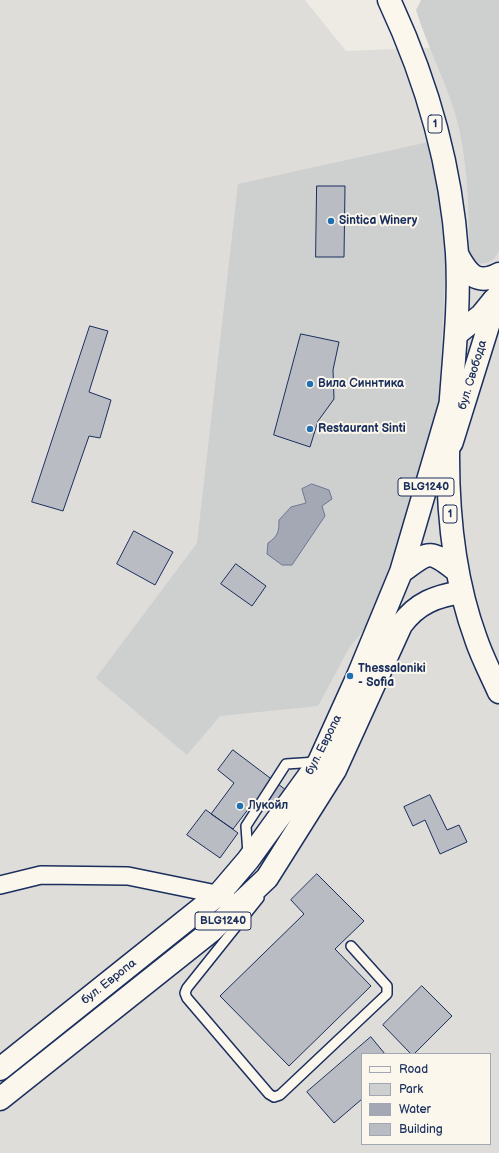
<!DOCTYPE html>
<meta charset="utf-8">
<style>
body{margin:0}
#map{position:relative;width:499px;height:1153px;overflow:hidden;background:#eeebe4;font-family:"Balsamiq Sans",sans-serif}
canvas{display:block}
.legend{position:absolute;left:361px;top:1053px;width:130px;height:92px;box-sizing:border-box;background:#fbf7ec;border:1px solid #a1a7b3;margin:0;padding:5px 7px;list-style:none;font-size:12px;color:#1b2f5e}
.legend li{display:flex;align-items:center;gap:8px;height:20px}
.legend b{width:20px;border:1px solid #a1a7b3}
</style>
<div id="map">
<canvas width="499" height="1153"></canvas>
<ul class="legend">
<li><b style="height:5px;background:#fbf7ec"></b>Road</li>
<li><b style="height:11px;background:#cecfcf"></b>Park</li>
<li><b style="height:11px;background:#a3a8b4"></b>Water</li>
<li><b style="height:11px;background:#b9bcc3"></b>Building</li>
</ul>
</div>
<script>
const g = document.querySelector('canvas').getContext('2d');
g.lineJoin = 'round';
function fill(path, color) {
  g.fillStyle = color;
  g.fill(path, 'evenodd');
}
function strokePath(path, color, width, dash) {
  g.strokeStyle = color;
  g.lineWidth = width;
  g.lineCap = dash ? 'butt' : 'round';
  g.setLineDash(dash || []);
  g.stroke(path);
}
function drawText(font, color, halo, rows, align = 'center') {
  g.font = font + ' "Balsamiq Sans",sans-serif';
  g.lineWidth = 4;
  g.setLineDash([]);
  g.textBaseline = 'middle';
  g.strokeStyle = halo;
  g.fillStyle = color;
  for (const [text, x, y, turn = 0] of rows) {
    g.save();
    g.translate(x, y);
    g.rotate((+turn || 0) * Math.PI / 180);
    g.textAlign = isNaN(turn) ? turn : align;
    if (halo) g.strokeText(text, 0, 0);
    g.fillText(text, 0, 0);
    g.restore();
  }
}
const built = new Path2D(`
 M0,0H305L346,51L499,45V1153H0ZM362,1054H490V1144H362Z`);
const green = new Path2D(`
 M421,0H499V250C495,261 487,265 476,263L469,255C469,208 468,158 455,113C444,78 427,45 416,10Z
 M433,141L446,255L439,400L374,617L349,648L318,706L220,716L187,755L96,678L197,543L238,184Z`);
const water = new Path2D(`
 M312,484L329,490L332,499L322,506L325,516L292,565H282L267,554L268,543C278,536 279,532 279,520L291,507L306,503L302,489Z`);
const building = new Path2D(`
 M317,186H345L344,257H316Z
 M90,326L108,331L89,392L111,400L100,438L89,436L63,511L32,502Z
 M301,334L339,342L333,370L334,399L318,421L310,447L274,435Z
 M134,531L173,552L155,585L117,564Z
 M236,564L266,586L252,606L221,584Z
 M233,750L286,790L271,811L256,799L233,829L211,814L234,783L218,770Z
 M430,795L447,830L459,825L467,842L440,854L425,820L413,826L404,807Z
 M206,810L238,833L220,858L187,835Z
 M317,874L364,921L335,949L371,986L289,1066L220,996L304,914L291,900Z
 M422,986L452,1016L414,1054H411L383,1025Z
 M371,1037L385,1054H362V1099L334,1123L307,1092Z`);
const service = new Path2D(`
 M248,854L246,826L286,764L317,762
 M259,898L187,988L185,993L187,998L269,1094L274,1097L280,1095L387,994V986L351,946`);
const minor = new Path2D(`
 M0,885L41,875L128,876L226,896`);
const tertiary = new Path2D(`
 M456,335L481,315L494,299
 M452,443L499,292`);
const primary = new Path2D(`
 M389,0C426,79 451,165 457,253C461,321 449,389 448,457C448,517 455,582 476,639C482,657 491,674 499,692
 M457,254C467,273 476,286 499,274
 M401,572C429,552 428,548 457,571
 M0,1069L219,894L248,860L319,762L358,676L401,572L451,402
 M0,1099L210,932L267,878L335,770L401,625C417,603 436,596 462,592`);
const markers = [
 [331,221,4,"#1f6fb2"],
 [310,384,4,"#1f6fb2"],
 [310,429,4,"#1f6fb2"],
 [350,676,4,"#1f6fb2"],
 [240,806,4,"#1f6fb2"]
];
const shields = [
 [435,124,14],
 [426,487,56],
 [450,514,14],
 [223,921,56]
];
const shieldNames = [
 ["1",435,124],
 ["BLG1240",426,487],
 ["1",450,514],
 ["BLG1240",223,921]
];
const poiNames = [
 ["Sintica Winery",339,221],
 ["Вила Синнтика",318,384],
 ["Restaurant Sinti",318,429],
 ["Thessaloniki",358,669],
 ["- Sofia",358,683],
 ["Лукойл",248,806]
];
const streetNames = [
 ["бул. Свобода",473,375,-73],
 ["бул. Европа",324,745,-63],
 ["бул. Европа",109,982,-38]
];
fill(built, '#deddda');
fill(green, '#cecfcf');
fill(water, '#a3a8b4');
strokePath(water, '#6d7892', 1);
fill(building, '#b9bcc3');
strokePath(building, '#1b2f5e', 1);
strokePath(service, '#1b2f5e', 12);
strokePath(minor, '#1b2f5e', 20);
strokePath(tertiary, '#1b2f5e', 24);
strokePath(primary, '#1b2f5e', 25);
strokePath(service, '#fbf7ec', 9);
strokePath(minor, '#fbf7ec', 17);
strokePath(tertiary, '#fbf7ec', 21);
strokePath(primary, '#fbf7ec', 22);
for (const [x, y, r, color] of markers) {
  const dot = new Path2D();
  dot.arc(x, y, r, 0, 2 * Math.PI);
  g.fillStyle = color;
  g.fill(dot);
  strokePath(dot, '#fbf7ec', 1.5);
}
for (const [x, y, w] of shields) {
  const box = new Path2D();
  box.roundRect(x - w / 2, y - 9, w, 18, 3);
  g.fillStyle = '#fbf7ec';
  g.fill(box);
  strokePath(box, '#1b2f5e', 1);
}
drawText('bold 11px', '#1b2f5e', null, shieldNames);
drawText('bold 12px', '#1b2f5e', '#fbf7ec', poiNames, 'left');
drawText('12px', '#1b2f5e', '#fbf7ec', streetNames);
</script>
